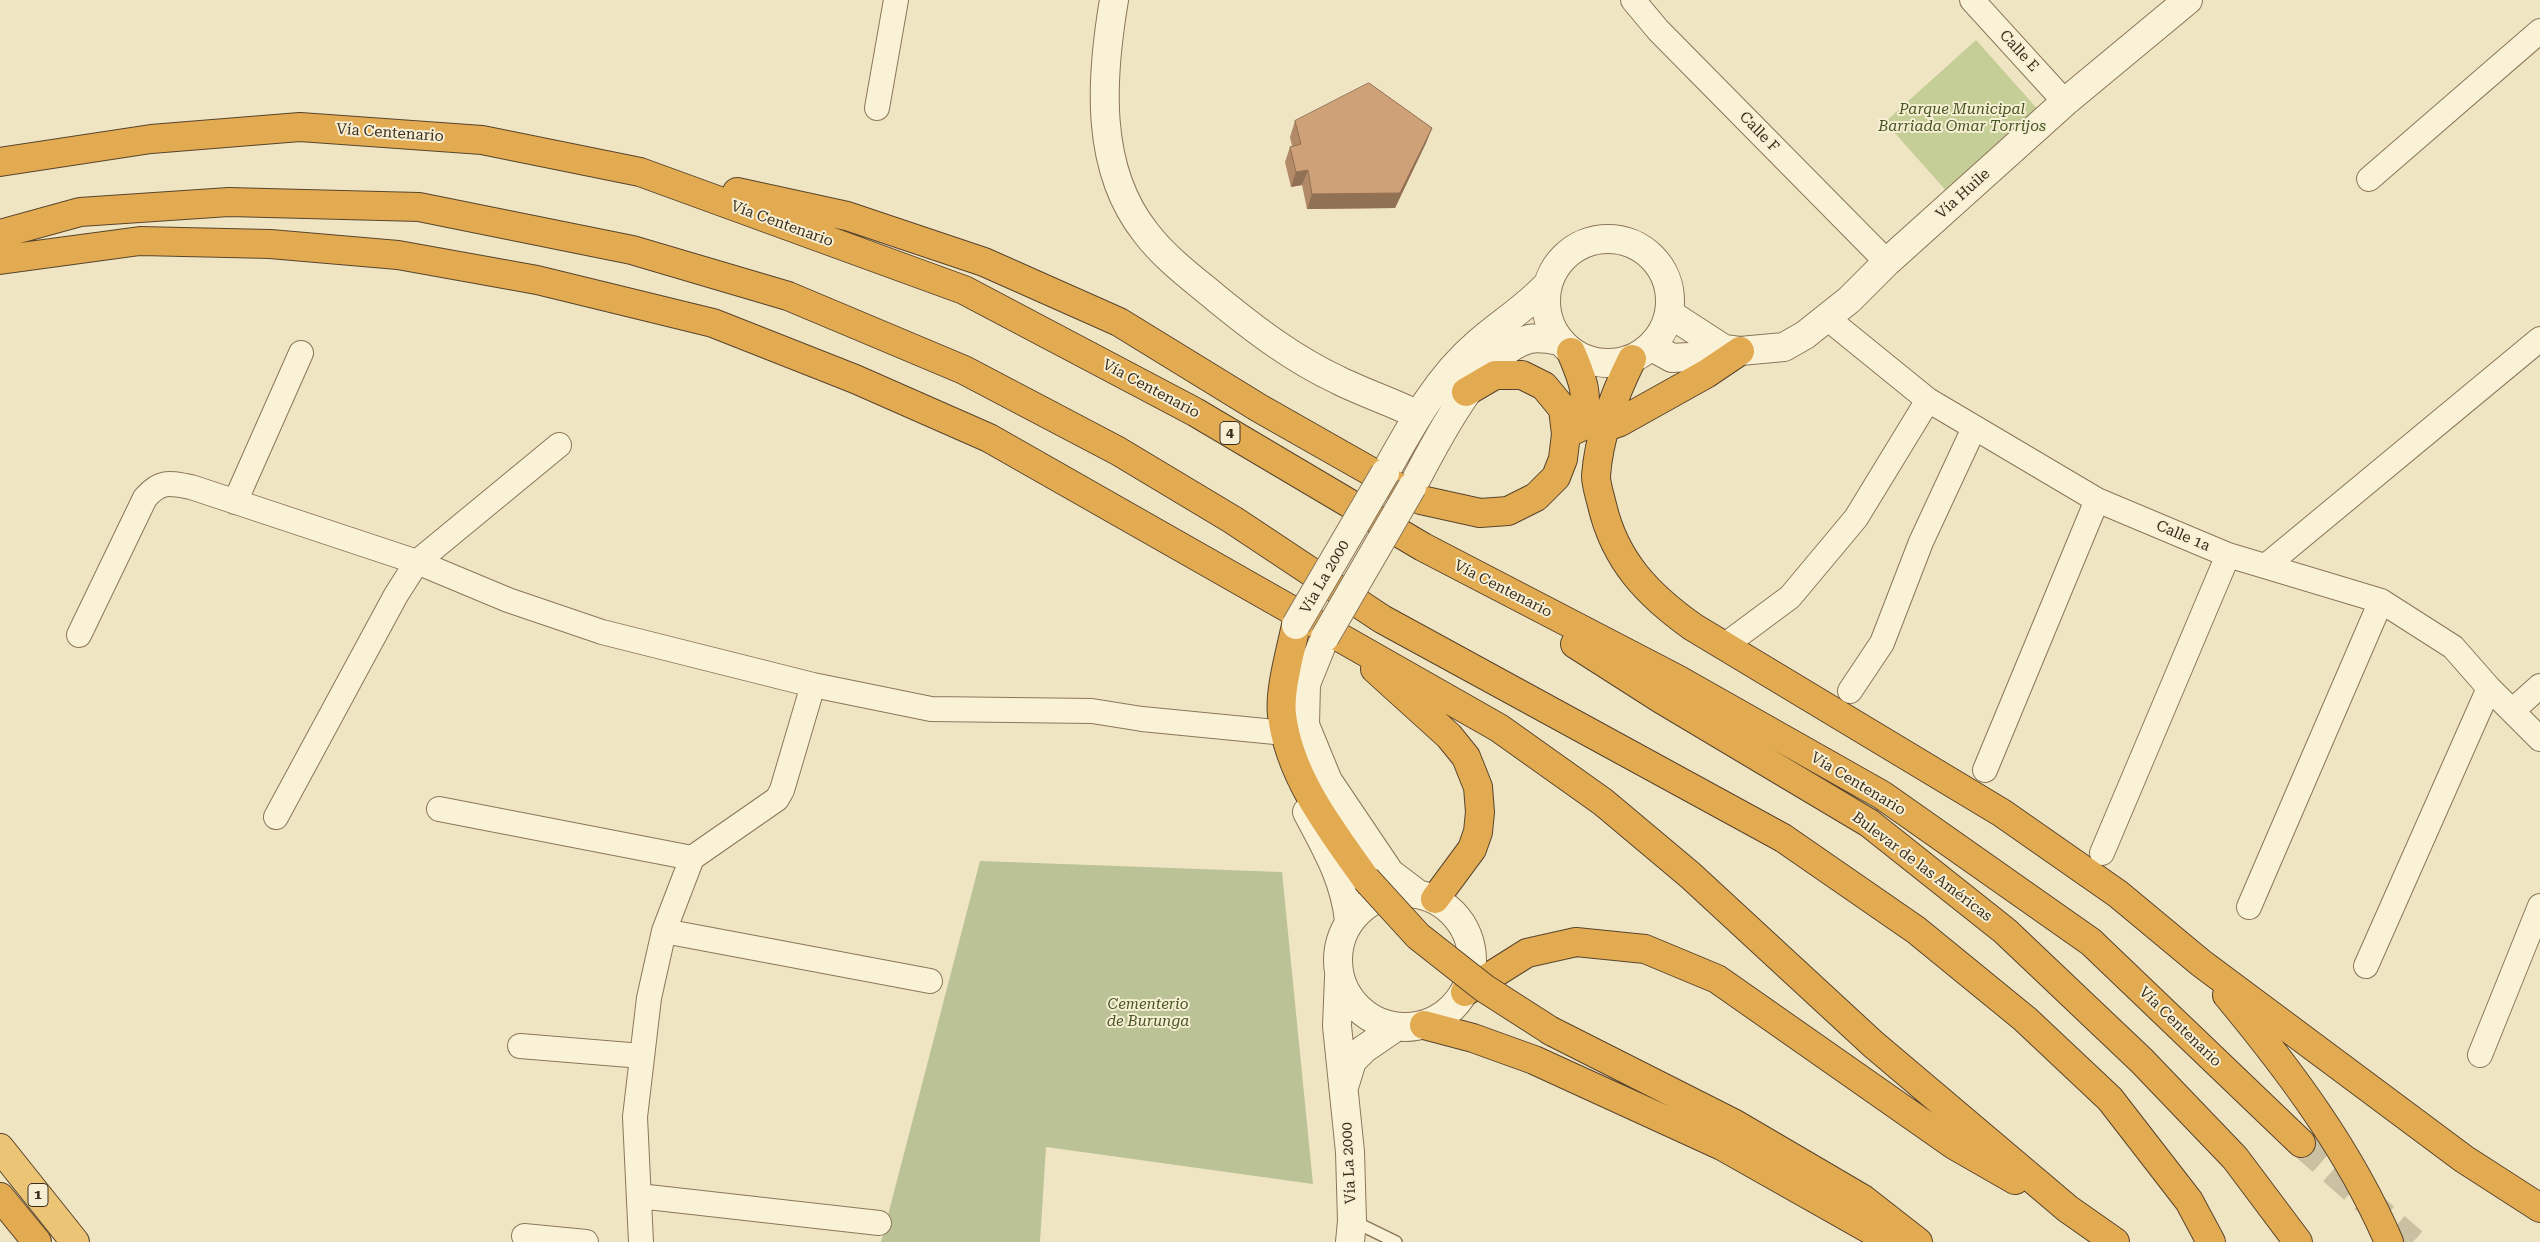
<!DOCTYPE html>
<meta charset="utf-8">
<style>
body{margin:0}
canvas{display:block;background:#f0e5c3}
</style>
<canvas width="2540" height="1242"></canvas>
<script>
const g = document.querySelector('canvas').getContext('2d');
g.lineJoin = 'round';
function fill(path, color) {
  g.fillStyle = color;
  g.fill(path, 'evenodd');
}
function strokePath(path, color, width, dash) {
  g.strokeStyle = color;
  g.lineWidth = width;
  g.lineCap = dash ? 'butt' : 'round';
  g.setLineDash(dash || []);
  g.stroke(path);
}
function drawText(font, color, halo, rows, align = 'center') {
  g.font = font + ' "Roboto Serif",serif';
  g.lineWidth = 4;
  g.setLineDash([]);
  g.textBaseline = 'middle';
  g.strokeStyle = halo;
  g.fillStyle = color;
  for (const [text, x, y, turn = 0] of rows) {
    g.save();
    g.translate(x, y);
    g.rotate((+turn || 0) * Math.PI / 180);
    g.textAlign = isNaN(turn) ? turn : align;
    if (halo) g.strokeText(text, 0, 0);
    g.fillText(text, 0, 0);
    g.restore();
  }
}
const green = new Path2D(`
 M1976,40L2042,114L1949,194L1885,122Z`);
const cemetery = new Path2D(`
 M980,861L1282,872L1313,1184L1046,1147L1040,1242H881Z`);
const motorwayTunnel = new Path2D(`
 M2301,1143L2413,1242`);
const service = new Path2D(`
 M1353,1221L1396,1242`);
const minor = new Path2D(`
 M1633,0L1658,30L1887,262
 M1972,0L2065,102
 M877,108L896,0
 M2369,179L2540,31
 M1827,318L1928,400L2097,500L2228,555L2381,601L2453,647L2489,688L2540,739
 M235,502L301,353
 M2267,565L2540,339
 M79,635L145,498C161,480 169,483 191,487L417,562L508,600L602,632L813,685L931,709L1092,711L1142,719L1275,732
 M1732,640L1790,597L1856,518L1928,400
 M1850,691L1882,643L1921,542L1974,428
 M2512,711L2540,686
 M1985,770L2097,500
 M439,809L692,858
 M276,817L396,595L417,562L559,445
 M2102,853L2228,555
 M2249,907L2381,601
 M664,931L930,981
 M2366,966L2489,688
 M520,1046L642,1056
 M2480,1055L2540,906
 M639,1196L879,1223
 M524,1236L586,1242
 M641,1242L635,1117L649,998L664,931L692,858L777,799L782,790L813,685`);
const tertiary = new Path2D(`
 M1114,0C1101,77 1094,168 1146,233C1165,258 1192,278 1216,298C1254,329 1293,359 1338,380C1364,393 1392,402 1418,415
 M1546 301a62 62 0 1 1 124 0a62 62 0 1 1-124 0Z
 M1670,314L1724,349L1740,351L1784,347L1805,335L1849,300L1887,262L2065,102L2188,0
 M1652,347L1672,358L1707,356L1724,349
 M1385,473C1411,426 1437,378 1478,343C1502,322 1527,307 1548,284
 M1412,487C1436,443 1478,354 1529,339C1539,337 1550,339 1560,341
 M1325,637L1306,684L1305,725L1328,781L1390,873L1415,892
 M1307,812C1326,848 1345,880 1349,921
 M1338 960a67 67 0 1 1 134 0a67 67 0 1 1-134 0Z
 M1339,977L1337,1026L1350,1152L1352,1221L1350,1242
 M1345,1084L1352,1061L1364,1049L1396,1027`);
const trunk = new Path2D(`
 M0,1148L75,1242`);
const motorway = new Path2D(`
 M0,162L151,139L300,127L482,140L640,172L964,290L1195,412L1423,547L1677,679L1882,795L2091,942L2301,1143
 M737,192L847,216L984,262L1119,322L1259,408L1421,500L1480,513L1508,511L1536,497L1556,477L1563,459L1566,434L1563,409L1544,386L1522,375H1495L1466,392
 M0,234L80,212L229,202L419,207L632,250L788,296L964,370L1118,451L1233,520L1382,619L1783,838L1916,930L2025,1019L2110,1099L2189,1201L2211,1242
 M0,260L140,241L270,244L398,255L537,280L713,323L855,379L989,438L1499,728L1603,802L1690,875L1873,1044L2068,1209L2115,1242
 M1632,359C1614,395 1599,435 1596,476C1596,485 1600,496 1602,505C1615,561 1648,595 1693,627L2002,813L2118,894L2201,963L2464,1159L2540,1208
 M1606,427L1620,422L1706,374L1740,351
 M1566,434L1581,427C1590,396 1583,380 1571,352
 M1296,625C1291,650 1279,690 1282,715C1289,776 1331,830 1366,879
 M1575,644L1661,699L1869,823L2005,931L2142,1061L2235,1158L2298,1242
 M1375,669L1449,736L1466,757L1478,787L1480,812L1478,832L1472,849L1435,899
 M1465,992L1527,953L1576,942L1645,949L1717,979L1954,1145L2015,1180
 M2227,995C2290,1071 2350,1151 2389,1242
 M1424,1025L1473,1038L1534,1060L1722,1146L1892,1242
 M1551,1031L1735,1124L1863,1199L1918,1242
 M0,1197L37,1242`);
const tertiaryBridge = new Path2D(`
 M1296,625L1385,473
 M1325,637L1412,487`);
const motorwayBridge = new Path2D(`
 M1366,879L1418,936L1484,988L1551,1031`);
const wall = new Path2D(`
 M1295,121L1432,128L1426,143L1395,208L1307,209L1302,185L1291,187L1285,162L1290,147L1292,146L1290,137Z`);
const shadedWall = new Path2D(`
 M1432,128L1426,143L1395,208L1307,209L1312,194Z
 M1308,170L1302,185L1291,187L1296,172Z`);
const building = new Path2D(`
 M1369,83L1432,128L1400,193L1312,194L1308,170L1296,172L1290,147L1301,144L1295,121Z`);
const shields = [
 [1230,433,20],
 [38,1195,20]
];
const shieldNames = [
 ["4",1230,433],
 ["1",38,1195]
];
const streetNames = [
 ["Calle E",2019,51,48],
 ["Calle F",1759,132,46],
 ["Vía Centenario",390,133,4],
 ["Vía Huile",1963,194,-42],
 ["Vía Centenario",782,224,20],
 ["Vía Centenario",1151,389,28],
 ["Calle 1a",2183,536,23],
 ["Vía La 2000",1325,577,-60],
 ["Vía Centenario",1503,589,27],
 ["Vía Centenario",1858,784,31],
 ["Bulevar de las Américas",1922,867,37],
 ["Vía Centenario",2180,1027,44],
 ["Vía La 2000",1349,1163,-93]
];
const parkNames = [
 ["Parque Municipal",1962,110],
 ["Barriada Omar Torrijos",1962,127],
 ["Cementerio",1148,1005],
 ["de Burunga",1148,1022]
];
fill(green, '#c4ce96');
fill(cemetery, '#bbc396');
strokePath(motorwayTunnel, '#ccc0a2', 28, [28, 14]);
strokePath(service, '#8b7659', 14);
strokePath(minor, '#8b7659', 26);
strokePath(tertiary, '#8b7659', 30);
strokePath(trunk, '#58442d', 30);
strokePath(motorway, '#58442d', 30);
strokePath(service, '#faf2d7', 11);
strokePath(minor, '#faf2d7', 24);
strokePath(tertiary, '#faf2d7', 28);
strokePath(trunk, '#ebc476', 28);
strokePath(motorway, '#e2ab51', 28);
strokePath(tertiaryBridge, '#8b7659', 30, []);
strokePath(motorwayBridge, '#58442d', 30, []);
strokePath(tertiaryBridge, '#faf2d7', 28);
strokePath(motorwayBridge, '#e2ab51', 28);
fill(wall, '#b28a67');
fill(shadedWall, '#917154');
fill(building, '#cfa178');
strokePath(building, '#917154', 1);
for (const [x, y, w] of shields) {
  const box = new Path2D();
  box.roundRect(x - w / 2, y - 11.5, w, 23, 4);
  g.fillStyle = '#f7efd3';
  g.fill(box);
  strokePath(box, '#3a2d1e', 1);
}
drawText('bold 14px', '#3a2d1e', null, shieldNames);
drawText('15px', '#3a2d1e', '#f7efd3', streetNames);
drawText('italic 15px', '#475724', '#f7efd3', parkNames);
</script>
